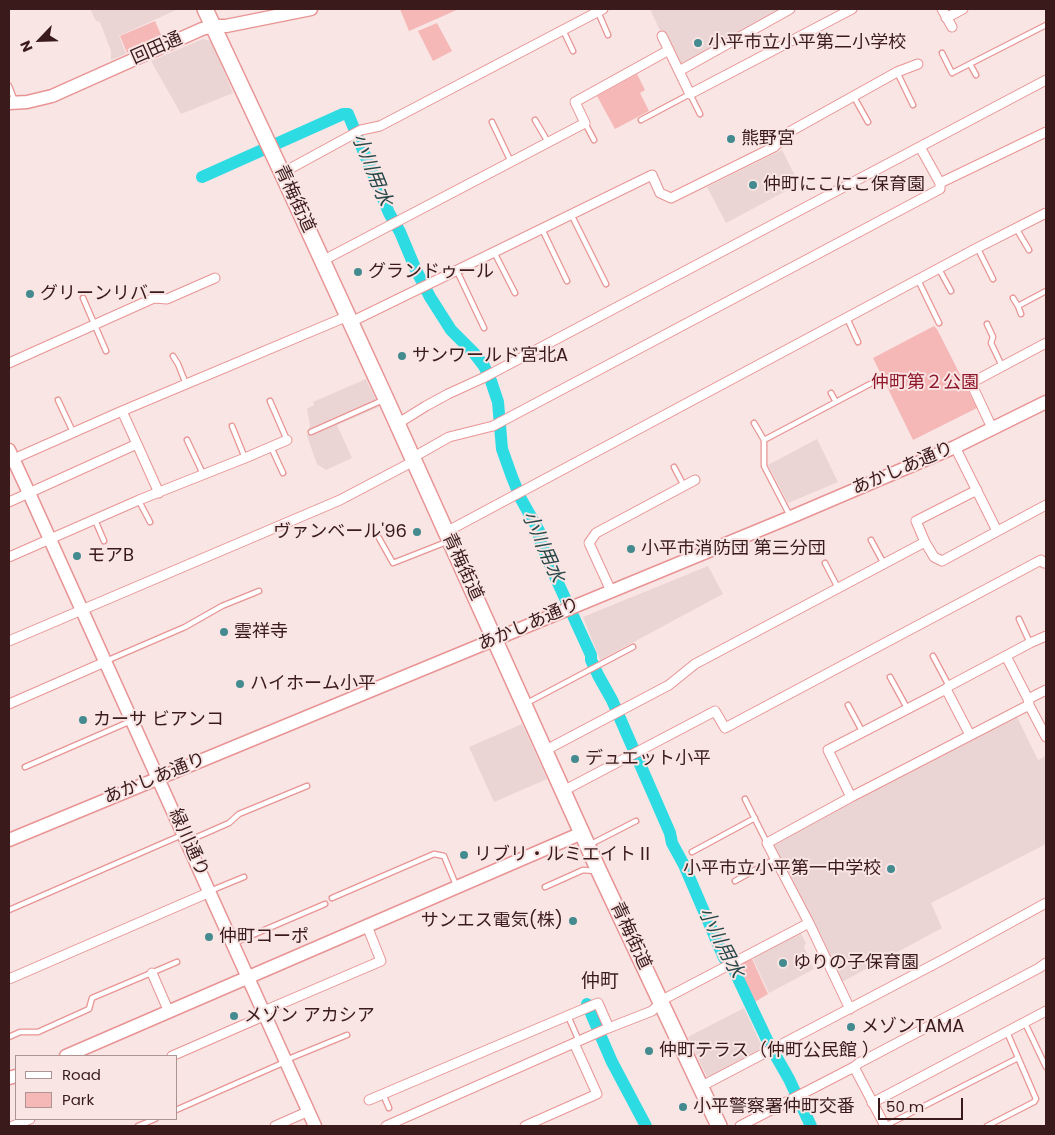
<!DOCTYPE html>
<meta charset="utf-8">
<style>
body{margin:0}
#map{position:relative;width:1055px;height:1135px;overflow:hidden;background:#f8e5e4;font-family:Poppins,sans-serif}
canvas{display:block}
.frame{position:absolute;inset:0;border:10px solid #3a1a1a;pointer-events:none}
.legend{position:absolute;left:15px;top:1055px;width:162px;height:65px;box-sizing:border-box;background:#f8e5e4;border:1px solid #ac9493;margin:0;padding:6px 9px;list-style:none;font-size:15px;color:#3a1a1a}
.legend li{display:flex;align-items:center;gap:10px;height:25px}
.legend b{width:25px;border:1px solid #ac9493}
.north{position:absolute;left:15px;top:15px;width:50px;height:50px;-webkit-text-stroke:4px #f8e5e4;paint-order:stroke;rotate:246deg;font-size:14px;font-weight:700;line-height:20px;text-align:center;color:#3a1a1a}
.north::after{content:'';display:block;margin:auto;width:18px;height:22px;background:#3a1a1a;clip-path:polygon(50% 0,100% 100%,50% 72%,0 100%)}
.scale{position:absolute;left:878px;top:1098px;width:85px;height:22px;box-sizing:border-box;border:2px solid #3a1a1a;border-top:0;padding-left:6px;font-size:15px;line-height:18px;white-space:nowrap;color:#3a1a1a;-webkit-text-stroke:4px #f8e5e4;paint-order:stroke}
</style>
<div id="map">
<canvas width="1055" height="1135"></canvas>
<div class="frame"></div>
<ul class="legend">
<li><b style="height:6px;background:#fff"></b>Road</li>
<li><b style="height:14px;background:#f6b8b7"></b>Park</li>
</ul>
<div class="north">N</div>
<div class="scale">50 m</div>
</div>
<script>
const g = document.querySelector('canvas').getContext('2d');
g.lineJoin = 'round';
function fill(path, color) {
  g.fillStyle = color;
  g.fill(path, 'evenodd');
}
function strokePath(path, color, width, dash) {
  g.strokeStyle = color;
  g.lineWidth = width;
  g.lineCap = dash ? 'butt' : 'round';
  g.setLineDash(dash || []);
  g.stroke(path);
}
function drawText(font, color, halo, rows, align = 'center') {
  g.font = font + ' Poppins,"Noto Sans JP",sans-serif';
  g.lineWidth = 4;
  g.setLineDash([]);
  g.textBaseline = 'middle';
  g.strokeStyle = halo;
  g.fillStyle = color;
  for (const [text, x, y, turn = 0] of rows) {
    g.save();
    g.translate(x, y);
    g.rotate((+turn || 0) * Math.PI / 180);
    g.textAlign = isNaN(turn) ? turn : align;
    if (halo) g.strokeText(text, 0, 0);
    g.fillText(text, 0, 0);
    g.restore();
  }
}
const built = new Path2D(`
 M90,9H178L119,36L126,54L111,60V51L100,22L96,21Z
 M650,9H790L679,71Z
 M203,39L211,41L233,93L181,114L151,61Z
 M782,150L799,184L726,223L707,187Z
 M366,379L379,407L337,425L352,458L326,470L317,464L307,436L310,425L307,409L314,405L313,402Z
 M817,439L838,482L788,503L768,465Z
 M708,566L723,594L600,660L583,617Z
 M1017,717L1038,760L1046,756V844L931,903L942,928L842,982L773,846L853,801Z
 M522,724L547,779L494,802L469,747Z
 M800,932L806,943L804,947L814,969L769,993L752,957Z
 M744,1008L763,1049L708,1079L688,1037Z`);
const green = new Path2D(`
 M400,9H459L409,31Z
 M155,21L162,37L127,53L120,36Z
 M437,23L452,51L433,61L418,31Z
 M637,74L645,90L640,93L649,111L615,129L597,96Z
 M934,326L937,329L977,408L913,440L873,358Z
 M752,959L768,994L753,1003L736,966Z`);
const canal = new Path2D(`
 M202,177L343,114H348L389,213L400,232L416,270L430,297L451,330L474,353L484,366L491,381L498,402L502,449L512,477L521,499L539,531V538L553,572L591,655V660L598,675L612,700L670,833L672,843L684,865L724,958L734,970L769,1044L789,1079L811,1126
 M587,1004L612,1062L646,1126`);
const lane = new Path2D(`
 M598,12L608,35
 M563,30L573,51
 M942,53L952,73L1046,25
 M970,64L976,75
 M897,72L913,105
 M9,86L15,101
 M854,97L868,122
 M535,120L548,142
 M641,120L690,94L700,114
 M492,122L511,162
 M585,123L594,140
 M571,214L606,284
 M1016,228L1029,250
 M542,229L567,281
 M978,249L993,279
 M494,252L515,293
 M939,269L951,291
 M457,271L484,328
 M918,280L939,323
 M83,298L106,351
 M1013,298L1018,306
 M1021,314L1018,306L1046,291
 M847,318L858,342
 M987,324L993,337L991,343L1002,366
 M173,356L178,364L186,384
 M831,393L836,402
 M58,400L73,432
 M270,401L287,440
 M754,423L764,440
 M232,426L245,458
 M311,432L383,400
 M187,440L203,474
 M271,447L283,473
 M674,467L684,486
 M139,501L150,522
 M790,516L764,466V440L870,384
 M95,520L104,541
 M379,538L393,563L449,541
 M871,540L884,564
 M825,563L838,588
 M1019,619L1030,643
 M933,656L949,686
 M106,661L185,627L222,606L259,591
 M890,677L907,708
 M525,704L633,647
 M848,705L863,733
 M25,767L131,721
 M745,799L767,843
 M188,841L229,823L239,814L307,786
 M591,844L636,821
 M692,852L755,818
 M735,881L775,859
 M545,887L583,870L595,871
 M210,891L244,877
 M332,898L434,854L444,856L456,885
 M9,910L182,835
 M234,943L325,904
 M568,1016L579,1041
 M1025,1023L1046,1067
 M9,1037L20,1032H38L89,1009L92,998L177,962
 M286,1060L347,1035
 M383,1094L389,1108
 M176,1110L285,1062
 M138,1126L155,1119
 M885,1126L1018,1058
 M987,1126L1034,1102L1036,1099L1007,1032`);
const street = new Path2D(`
 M942,9L952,27
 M946,18L963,9
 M662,36L690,94L852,9
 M679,71L790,9
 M920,147L940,183
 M282,173L361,130L380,126L603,9
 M322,261L585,123L575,102L669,50
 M351,322L652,175L660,193L671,198L774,147L791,131L897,72L918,64
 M9,363L154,298L167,299L215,278
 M122,411L137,444
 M397,424L426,406L448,394L483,378L1046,80
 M993,430L971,383L1046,343
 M955,447L997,531
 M412,458L449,437L493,426L940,189V183L1046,132
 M9,461L122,411L348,316
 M9,502L137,444L159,493
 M446,532L977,248L1046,213
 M925,542L916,521L977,490
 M9,557L139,500L245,458L287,440
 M611,591L589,543L596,533L695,480
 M9,641L340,500L414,461
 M1006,656L1028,699
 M946,689L970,735
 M9,704L105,662
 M1029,704L1028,699L1046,690
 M544,751L669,685L695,664L925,542L934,557L942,561L1046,505
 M563,791L715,711L725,728L1041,560L1044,563L1046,562
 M851,797L828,750L946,689L949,686L1030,643L1046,636
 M152,973L169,1012
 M9,979L210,892
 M850,1009L809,923L767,843L851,797L1029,705L1046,737
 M264,1011L381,961L367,926
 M172,1056L266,1015
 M854,1067L885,1126
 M700,1087L946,958L1046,903
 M369,1100L598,1003L609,1028
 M872,1103L1046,1011
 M13,1126L30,1119
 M275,1126L309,1111
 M386,1126L606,1029L652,1011L666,998L809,923
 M525,1126L597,1094L574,1043
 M740,1126L854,1067L859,1063L1039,968L1046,963`);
const secondary = new Path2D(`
 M9,103L27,102L52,96L202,29L213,26H226L311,9
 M9,450L29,493L315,1126
 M9,840L791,517L955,447L1046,402
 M66,1056L582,833
 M9,1078L16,1076`);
const primary = new Path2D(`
 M205,9L282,173L386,399L599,871L719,1126`);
const markers = [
 [698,43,5,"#438b8e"],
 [731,139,5,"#438b8e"],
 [753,185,5,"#438b8e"],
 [358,272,5,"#438b8e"],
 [30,294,5,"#438b8e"],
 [402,356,5,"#438b8e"],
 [417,532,5,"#438b8e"],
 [631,549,5,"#438b8e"],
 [77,556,5,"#438b8e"],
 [224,632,5,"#438b8e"],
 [240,684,5,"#438b8e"],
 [83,720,5,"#438b8e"],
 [575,759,5,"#438b8e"],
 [464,855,5,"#438b8e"],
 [891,869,5,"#438b8e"],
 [573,921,5,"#438b8e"],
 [209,937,5,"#438b8e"],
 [783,963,5,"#438b8e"],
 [234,1016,5,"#438b8e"],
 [851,1027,5,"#438b8e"],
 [649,1051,5,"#438b8e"],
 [683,1107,5,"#438b8e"]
];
const poiNames = [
 ["小平市立小平第二小学校",708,43],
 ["熊野宮",741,139],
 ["仲町にこにこ保育園",763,185],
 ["グランドゥール",368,272],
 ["グリーンリバー",40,294],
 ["サンワールド宮北A",412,356],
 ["ヴァンベール'96",407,532,"right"],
 ["小平市消防団 第三分団",641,549],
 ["モアB",87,556],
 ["雲祥寺",234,632],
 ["ハイホーム小平",250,684],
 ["カーサ ビアンコ",93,720],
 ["デュエット小平",585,759],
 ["リブリ・ルミエイトⅡ",474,855],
 ["小平市立小平第一中学校",881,869,"right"],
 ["サンエス電気(株)",563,921,"right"],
 ["仲町コーポ",219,937],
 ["ゆりの子保育園",793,963],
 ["メゾン アカシア",244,1016],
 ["メゾンTAMA",861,1027],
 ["仲町テラス（仲町公民館 ）",659,1051],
 ["小平警察署仲町交番",693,1107]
];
const streetNames = [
 ["回田通",157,49,-24],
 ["青梅街道",294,199,65],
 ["あかしあ通り",903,469,-23],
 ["青梅街道",462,567,65],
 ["あかしあ通り",529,625,-23],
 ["あかしあ通り",155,779,-22],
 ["緑川通り",188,843,66],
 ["青梅街道",630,936,65]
];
const parkNames = [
 ["仲町第２公園",925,383]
];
const waterNames = [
 ["小川用水",371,170,68],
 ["小川用水",542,547,66],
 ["小川用水",720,943,63]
];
const neighbourhoodNames = [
 ["仲町",600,982]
];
fill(built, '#ead5d4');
fill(green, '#f6b8b7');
strokePath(canal, '#2ddbe3', 12);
strokePath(lane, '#e99494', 7);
strokePath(street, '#e99494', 11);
strokePath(secondary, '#e99494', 15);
strokePath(primary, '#e99494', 18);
strokePath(lane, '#fff', 4.5);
strokePath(street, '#fff', 9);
strokePath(secondary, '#fff', 12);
strokePath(primary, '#fff', 15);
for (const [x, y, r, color] of markers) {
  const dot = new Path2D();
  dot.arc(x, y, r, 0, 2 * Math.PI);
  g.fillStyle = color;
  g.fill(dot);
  strokePath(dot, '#f8e5e4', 2);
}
drawText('18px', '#3a1a1a', '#f8e5e4', poiNames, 'left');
drawText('18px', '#3a1a1a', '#f8e5e4', streetNames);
drawText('18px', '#901629', '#f8e5e4', parkNames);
drawText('italic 19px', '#274849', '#f8e5e4', waterNames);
drawText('19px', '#3a1a1a', '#f8e5e4', neighbourhoodNames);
</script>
